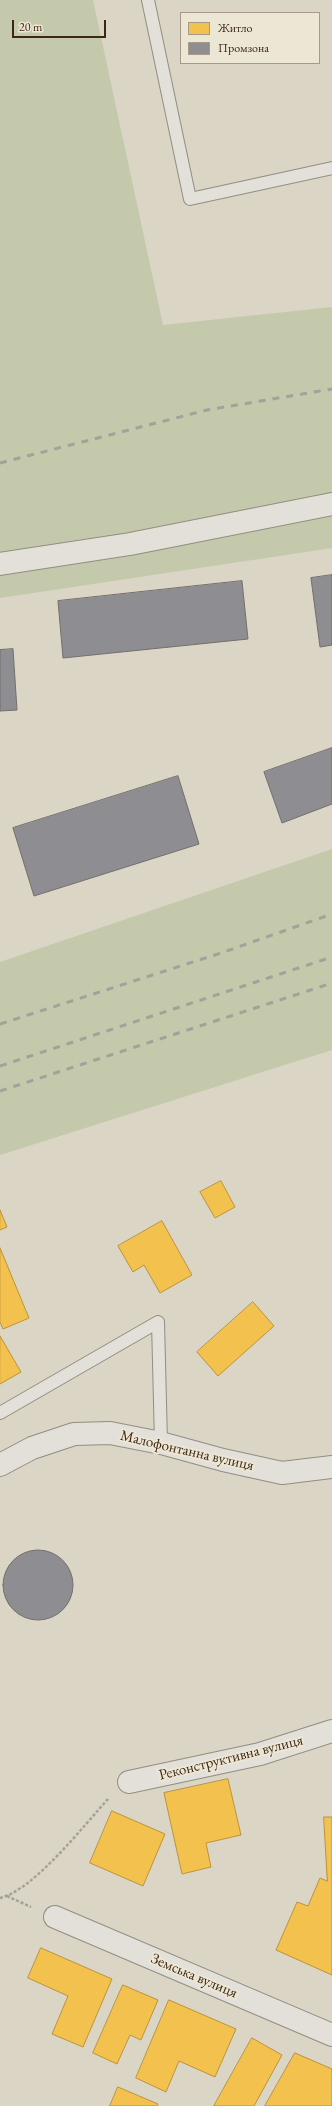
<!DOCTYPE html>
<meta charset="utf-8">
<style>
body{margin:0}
#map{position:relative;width:332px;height:2106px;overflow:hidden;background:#dad5c5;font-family:"EB Garamond",serif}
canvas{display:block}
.legend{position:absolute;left:180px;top:12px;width:140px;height:52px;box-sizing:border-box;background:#ece6d4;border:1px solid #a69987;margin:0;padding:5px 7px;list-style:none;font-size:12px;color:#3d2613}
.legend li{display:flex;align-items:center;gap:8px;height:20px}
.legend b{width:20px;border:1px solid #a69987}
.scale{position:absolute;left:12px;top:20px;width:94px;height:18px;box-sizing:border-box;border:2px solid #3d2613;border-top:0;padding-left:5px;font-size:12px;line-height:14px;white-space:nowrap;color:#3d2613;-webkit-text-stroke:3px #ece6d4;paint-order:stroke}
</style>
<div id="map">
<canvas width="332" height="2106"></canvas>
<ul class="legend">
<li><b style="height:11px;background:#f2c14e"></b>Житло</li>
<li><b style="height:11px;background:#8d8d92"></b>Промзона</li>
</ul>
<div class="scale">20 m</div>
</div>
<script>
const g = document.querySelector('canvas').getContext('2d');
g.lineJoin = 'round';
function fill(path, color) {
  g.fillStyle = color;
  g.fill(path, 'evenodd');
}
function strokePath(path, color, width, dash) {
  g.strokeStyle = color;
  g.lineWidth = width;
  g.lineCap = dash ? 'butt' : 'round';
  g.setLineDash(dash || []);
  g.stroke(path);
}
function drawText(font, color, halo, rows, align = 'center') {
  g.font = font + ' "EB Garamond",serif';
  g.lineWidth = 4;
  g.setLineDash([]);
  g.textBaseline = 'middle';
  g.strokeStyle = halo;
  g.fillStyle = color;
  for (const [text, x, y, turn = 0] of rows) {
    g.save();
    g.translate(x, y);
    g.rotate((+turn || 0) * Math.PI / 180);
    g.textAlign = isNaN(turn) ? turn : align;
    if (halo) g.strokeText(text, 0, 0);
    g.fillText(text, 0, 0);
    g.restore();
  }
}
const green = new Path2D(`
 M0,0H93L163,325L332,307V548L0,598Z
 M332,849V1050L0,1155V962Z`);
const homes = new Path2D(`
 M221,1181L235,1207L215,1218L200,1192Z
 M0,1210L7,1227L0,1230Z
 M162,1221L192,1275L160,1293L144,1265L133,1272L118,1246Z
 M0,1248L29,1318L3,1329L0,1322Z
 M253,1302L274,1326L218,1376L197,1352Z
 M0,1336L21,1372L0,1384Z
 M228,1779L241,1835L206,1843L211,1867L182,1874L164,1793Z
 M112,1811L165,1834L143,1886L90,1863Z
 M324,1817H332V1975L276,1950L297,1902L308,1906L320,1878L327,1881Z
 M41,1948L112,1979L83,2047L52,2034L68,1996L28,1978Z
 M123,1985L158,2000L141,2040L130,2035L117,2064L93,2053Z
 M169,2000L236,2029L215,2077L179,2061L166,2092L136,2078Z
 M252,2038L282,2055L254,2106H214Z
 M295,2053L332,2069V2106H265Z
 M118,2087L158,2104L157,2106H110Z`);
const industry = new Path2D(`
 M332,575V645L320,647L311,578Z
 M242,581L248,639L63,658L58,601Z
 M13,649L17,710L0,711V650Z
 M332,748V804L282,823L264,772Z
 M178,776L199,844L34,896L13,828Z
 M3 1585a35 35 0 1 1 70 0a35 35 0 1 1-70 0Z`);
const path = new Path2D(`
 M7,1896L31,1907
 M0,1898C34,1890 84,1825 109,1798`);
const lane = new Path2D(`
 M148,0L190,199L332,168
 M0,1413L158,1322L161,1443`);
const street = new Path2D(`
 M0,564L130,544L332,504
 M0,1465L32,1448L74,1434L110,1433L161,1443L223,1460L282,1473L332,1467
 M129,1782L260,1754L332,1731
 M55,1917L332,2035`);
const rail = new Path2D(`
 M0,463L207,410L332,389
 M0,1024L221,953L332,914
 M0,1066L332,957
 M0,1091L332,983`);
const streetNames = [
 ["Малофонтанна вулиця",187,1451,13],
 ["Реконструктивна вулиця",231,1758,-14],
 ["Земська вулиця",194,1976,23]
];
fill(green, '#c3c9aa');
fill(homes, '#f2c14e');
strokePath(homes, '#bc923c', 1);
fill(industry, '#8d8d92');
strokePath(industry, '#756e6c', 1);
strokePath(lane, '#938d82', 14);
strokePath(street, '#938d82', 24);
strokePath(path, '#a5a099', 2.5, [3, 2]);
strokePath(lane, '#e2e0d9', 12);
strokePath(street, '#e2e0d9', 22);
strokePath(rail, '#a5a099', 3, [7, 7]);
drawText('15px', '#3d2613', '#ece6d4', streetNames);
</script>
